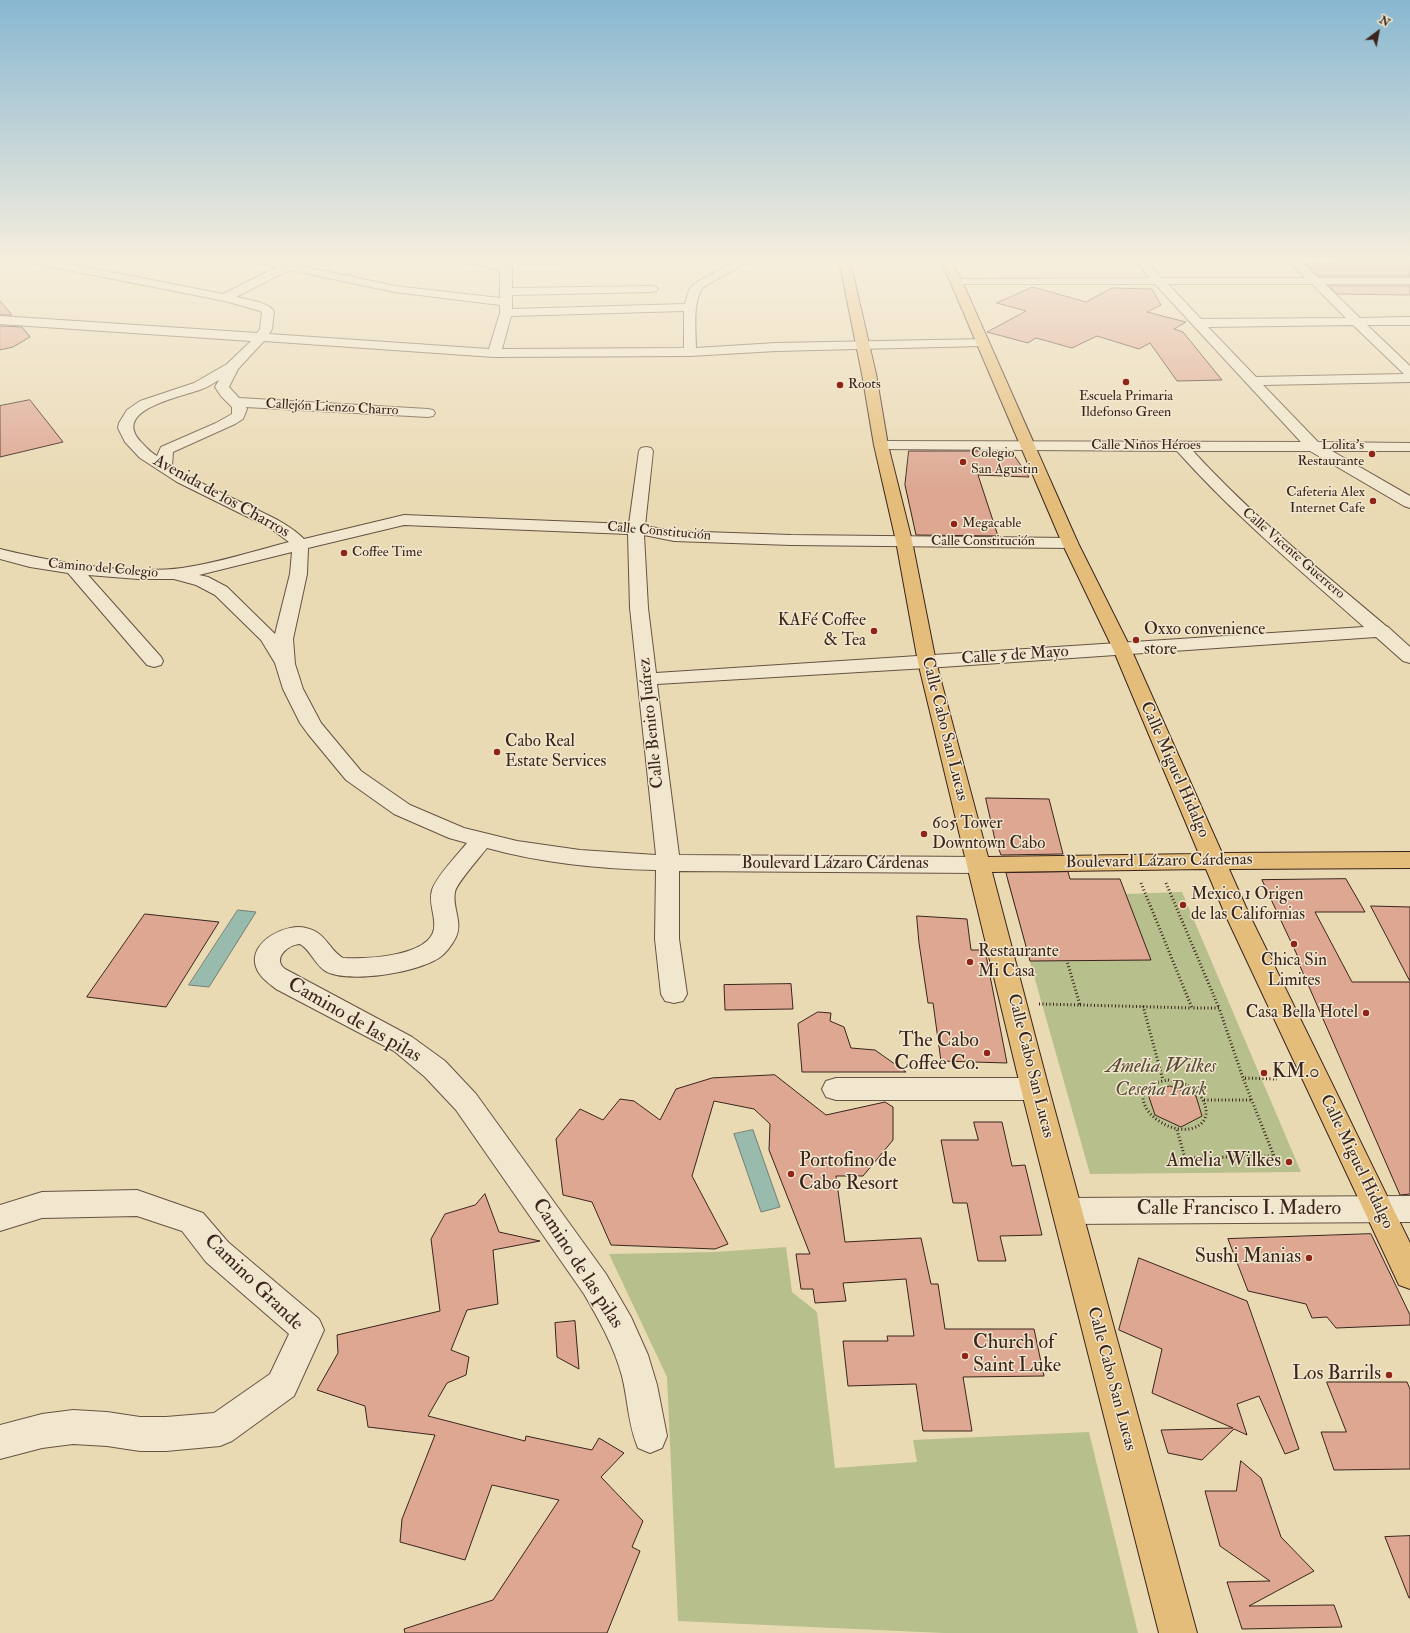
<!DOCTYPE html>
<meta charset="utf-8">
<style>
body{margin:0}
#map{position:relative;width:1410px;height:1633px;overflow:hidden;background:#eadab4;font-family:"IM FELL Double Pica",serif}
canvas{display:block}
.north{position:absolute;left:1358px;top:12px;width:40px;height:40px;-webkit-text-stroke:3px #f1e7ce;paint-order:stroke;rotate:32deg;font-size:11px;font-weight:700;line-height:16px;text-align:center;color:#3a241c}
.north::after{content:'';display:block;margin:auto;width:14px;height:18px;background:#3a241c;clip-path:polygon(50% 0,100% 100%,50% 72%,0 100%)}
</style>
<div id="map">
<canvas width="1410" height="1633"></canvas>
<div class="north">N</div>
</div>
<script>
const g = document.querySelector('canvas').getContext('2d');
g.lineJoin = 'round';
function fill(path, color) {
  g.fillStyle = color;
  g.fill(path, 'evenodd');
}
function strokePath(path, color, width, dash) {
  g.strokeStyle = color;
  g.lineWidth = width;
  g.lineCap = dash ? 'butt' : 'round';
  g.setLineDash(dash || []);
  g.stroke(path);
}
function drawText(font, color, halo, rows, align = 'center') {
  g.font = font + ' "IM FELL Double Pica",serif';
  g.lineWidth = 3;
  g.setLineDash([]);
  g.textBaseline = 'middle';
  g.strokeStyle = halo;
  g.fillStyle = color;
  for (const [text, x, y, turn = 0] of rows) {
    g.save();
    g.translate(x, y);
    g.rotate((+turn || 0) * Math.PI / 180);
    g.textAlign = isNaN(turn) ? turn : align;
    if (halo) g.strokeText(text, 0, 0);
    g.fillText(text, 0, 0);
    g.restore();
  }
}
const green = new Path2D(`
 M495,261H559L564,266L519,265Z
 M1120,879L1126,894L1182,892L1301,1172L1090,1174L1007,880Z
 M786,1247L792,1292L817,1312L835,1468L917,1462L913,1440L1089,1432L1138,1633H944L678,1621L667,1377L609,1254L715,1252Z`);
const water = new Path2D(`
 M238,910L256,912L209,987L189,985Z
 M753,1130L780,1207L761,1212L734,1134Z`);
const building = new Path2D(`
 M1359,262H1410V276H1319L1306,264Z
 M1329,286H1410V295L1338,294Z
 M1033,287L1086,302L1112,288L1152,289L1161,305L1147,312L1186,322L1174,329L1183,332L1222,380L1177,381L1150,343L1139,349L1097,336L1072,348L1036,338L1028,343L987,332L1026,311L997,303Z
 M0,301L12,315H0Z
 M0,326L22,327L30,337L13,347L0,350Z
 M30,400L63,442L0,457V406Z
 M909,451H1011L1029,477L978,475L998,536L916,535L905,485Z
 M986,798L1049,799L1063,854L1001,855L998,847H997Z
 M1068,872L1070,879H1120L1151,960L1030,961L1006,873Z
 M1346,879L1365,912H1315L1352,982H1410V1194L1400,1195L1296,957H1298L1262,880Z
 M1371,906L1410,907V981Z
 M145,914L219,922L166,1007L87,997Z
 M917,916L967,919L971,950H985L1007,1063L941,1061L933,1003H928L919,943Z
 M791,984L793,1009L725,1010L724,985Z
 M818,1012L831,1013L830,1021L844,1027L851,1048L875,1050L906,1072H802L798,1024Z
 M775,1075L826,1115L885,1102L893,1107V1140L863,1176H836L845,1242L921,1238L931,1284H938L945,1329H1034L1044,1376L963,1377L972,1431H923L916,1384L848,1386L843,1341H888L887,1336H914L906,1279L843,1283L846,1301L815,1303L813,1289H801L796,1254H810L769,1150L770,1124L754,1109L714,1101L692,1176L728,1244L715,1249L611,1245L592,1202L563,1195L556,1139L580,1109L603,1120L620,1099L634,1101L660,1120L676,1089L712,1078Z
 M1170,1086L1196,1096L1202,1116L1181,1127L1155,1115L1148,1094Z
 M974,1122H1002L1012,1166L1025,1165L1042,1235L1000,1236L1006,1261H978L967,1203H953L941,1140H978Z
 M485,1194L499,1232L540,1241L493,1250L498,1304L467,1310L451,1350L469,1357L466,1375L447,1383L428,1416L525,1441L526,1436L592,1450L599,1438L624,1453L601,1477L643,1521L632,1547L640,1551L607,1633H405L404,1629L493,1600L559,1500L492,1485L465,1560L400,1542L402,1519L435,1435L368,1427L365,1406L317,1390L338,1353L337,1335L440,1311L431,1239L445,1214L475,1205Z
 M1371,1234L1410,1315V1325L1336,1328L1327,1317L1312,1318L1306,1304L1248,1291L1228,1239Z
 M1139,1258L1247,1301L1299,1449L1285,1454L1259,1396L1237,1404L1247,1435L1234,1429L1202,1460L1168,1453L1161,1430L1233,1428L1152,1393L1162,1349L1119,1330Z
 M575,1321L579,1369L557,1357L555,1323Z
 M1327,1382H1407L1410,1389V1469L1334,1470L1321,1432H1346Z
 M1241,1461L1261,1478L1281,1537L1314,1571L1249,1606L1334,1605L1342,1627L1242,1629L1227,1582L1270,1581L1220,1546L1205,1491H1236Z
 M1410,1536V1598H1409L1385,1537Z`);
const path = new Path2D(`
 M1141,883L1192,1008H1219L1243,1078L1277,1079
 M1166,883L1219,1008
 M1039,1004L1080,1005L1067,961
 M1080,1005L1192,1008
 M1143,1006L1163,1080
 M1168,1080C1176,1081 1184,1083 1191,1087C1206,1097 1215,1121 1193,1128C1166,1137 1124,1100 1153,1084C1157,1082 1163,1081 1168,1080Z
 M1204,1100H1253
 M1177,1130L1185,1158L1274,1156L1243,1078`);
const minor = new Path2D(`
 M32,261H55L223,294L277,267L259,263L258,261L286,263L294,261L297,265L395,286L500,298V270L468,263L467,261H490L510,266L512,268V288L652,286L656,287L658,289L656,291L652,292L512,295V309L685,304L689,290L695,283L736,261H750L703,287C692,303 696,330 696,348L776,343L986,339L988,342L986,345L982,346L776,351L690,356L494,357L264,341L238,369L229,387L239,398L428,409L433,410L435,413L433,416L428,417L246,407L247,409L243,419L235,424L173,452L172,466C197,482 224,494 251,507C270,516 289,524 304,539L404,515L629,524L639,451L641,448L646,447L651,448L653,451L645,526L674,531L791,535L1070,538L1076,539L1078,543L1076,547L1070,548L791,545L674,541L644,535L648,608L656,673L1364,627C1300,570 1234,515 1177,451L881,449L876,448L874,445L876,442L881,441L1301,442L1155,284H956L952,283L950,281L952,279L1149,278L1137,261H1148L1161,278H1305L1289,261H1301L1318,278H1410V284H1325L1360,318L1410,317V325H1367L1410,366V382L1263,385L1318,442L1410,443V451H1332L1410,496V508L1404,506L1310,451H1193C1251,515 1320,570 1386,626L1388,627L1410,647V663L1403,661L1376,637L927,668L657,684L679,855L978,857L986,860L989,865L986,870L978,873L679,871V939L687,994L683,1001L674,1003L665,1001L661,994L655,939L656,870C599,869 542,863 487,848C480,857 456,884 455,892C452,908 463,922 456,937C452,945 446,953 439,958C415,973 352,983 327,972C315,966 311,950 300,944C287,945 272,959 285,969L412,1037L445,1061L476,1094L606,1274L631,1317L648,1355L657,1385L667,1436L662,1448L650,1453L638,1448C628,1425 628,1400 622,1376C614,1346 599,1320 584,1294L456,1110L425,1077L394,1051L276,989C267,982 257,975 255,963C252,940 287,923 306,928C327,933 328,949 343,958C365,959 429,957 434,929C436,916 428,903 432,890C436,877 458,854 467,843L449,838L394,814L346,780L308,734L300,723L283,689L275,663L261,640L215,595L196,585L174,579H138L88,575L161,657L163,661L161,665L154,667L147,665L68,573L30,567L0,559V549C53,562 127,575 182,568C218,563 254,551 289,542L270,528L177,482L140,458L125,442L118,428L119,423L127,410L140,401L194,383L227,364L251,341L0,324V316L257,333L260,329L262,312L257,310L225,301L37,264ZM289,270L395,292L500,305V313L489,349L269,334L272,329L274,311C266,301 247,300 236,297ZM1168,284H1312L1346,318L1201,319ZM684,311V348L502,349L511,316ZM1353,325L1404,374L1256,377L1208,327ZM219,380L215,387L221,396L232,407V414L216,423L161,447L157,456C150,452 146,447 141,442C110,409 183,397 202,389C208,387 213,383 219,380ZM404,525L628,534L630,608L656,855L580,850L517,841L464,828L410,805L361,771L321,723L303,689L295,664L293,639L307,574L308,548ZM292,552L290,574L275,634L227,587L208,577L199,575Z
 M836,1078H1035L1045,1081L1049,1089L1045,1097L1035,1100H836L826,1097L822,1089L826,1081Z
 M137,1190L203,1213L228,1242L319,1319L324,1330L294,1396L232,1441L220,1446L166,1451H140L107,1446L73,1444L42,1448L0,1459V1425L42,1414L73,1410L107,1412L140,1417H166L214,1413L270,1374L289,1334L206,1262L182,1231L137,1216L42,1218L0,1231V1205L42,1192Z
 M1410,1196V1222L1067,1224L1056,1220L1052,1211L1056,1202L1067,1198Z`);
const major = new Path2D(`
 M839,261H850L876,374L888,445L912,541L936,662L988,857L1199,854L1113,649L1062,543L950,281L940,261H951L962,281L1078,543L1131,649L1222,853L1410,852V868L1229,869L1249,914L1410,1243V1289L1399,1285L1225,914L1206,869L992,872L1049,1089L1197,1633H1159L1021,1089L918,662L896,541L874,445L862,374Z`);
const markers = [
 [1126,382,4,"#8f2418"],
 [840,385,4,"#8f2418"],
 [1372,454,4,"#8f2418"],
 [963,462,4,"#8f2418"],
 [1373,501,4,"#8f2418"],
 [954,524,4,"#8f2418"],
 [344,553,4,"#8f2418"],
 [874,631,4,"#8f2418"],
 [1136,640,4,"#8f2418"],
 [497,752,4,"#8f2418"],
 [924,834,4,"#8f2418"],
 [1183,905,4,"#8f2418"],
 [1294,944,4,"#8f2418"],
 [970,962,4,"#8f2418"],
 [1366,1013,4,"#8f2418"],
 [987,1053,4,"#8f2418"],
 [1264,1073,4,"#8f2418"],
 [1289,1162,4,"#8f2418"],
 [791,1174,4,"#8f2418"],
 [1309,1258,4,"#8f2418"],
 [965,1356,4,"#8f2418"],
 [1389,1375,4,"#8f2418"]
];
const farPoinames = [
 ["Roots",848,385],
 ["Escuela Primaria",1126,397,"center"],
 ["Ildefonso Green",1126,413,"center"],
 ["Lolita's",1364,446,"right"],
 ["Restaurante",1364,462,"right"],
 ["Colegio",971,454],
 ["San Agustin",971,470],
 ["Cafeteria Alex",1365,493,"right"],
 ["Internet Cafe",1365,509,"right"],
 ["Megacable",962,524],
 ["Coffee Time",352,553]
];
const farStreetnames = [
 ["Callejón Lienzo Charro",332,408,3],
 ["Calle Niños Héroes",1146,446],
 ["Calle Constitución",659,532,5],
 ["Calle Constitución",983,542],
 ["Calle Vicente Guerrero",1293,554,41],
 ["Camino del Colegio",103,569,5]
];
const streetNames = [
 ["Avenida de los Charros",221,497,29],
 ["Calle 5 de Mayo",1015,656,-4],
 ["Calle Benito Juárez",652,723,-96],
 ["Calle Cabo San Lucas",944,729,76],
 ["Calle Miguel Hidalgo",1174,770,66],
 ["Boulevard Lázaro Cárdenas",1159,862,-1],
 ["Boulevard Lázaro Cárdenas",835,864],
 ["Calle Cabo San Lucas",1030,1066,76],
 ["Calle Miguel Hidalgo",1356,1162,64],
 ["Calle Cabo San Lucas",1111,1379,75]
];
const poiNames = [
 ["KAFé Coffee",866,621,"right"],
 ["& Tea",866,641,"right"],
 ["Oxxo convenience",1144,630],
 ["store",1144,650],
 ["Cabo Real",505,742],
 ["Estate Services",505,762],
 ["605 Tower",932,824],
 ["Downtown Cabo",932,844],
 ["Mexico 1 Origen",1191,895],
 ["de las Californias",1191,915],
 ["Restaurante",978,952],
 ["Mi Casa",978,972],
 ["Chica Sin",1294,961,"center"],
 ["Limites",1294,981,"center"],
 ["Casa Bella Hotel",1358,1013,"right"]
];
const nearStreetnames = [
 ["Camino de las pilas",354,1021,30],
 ["Calle Francisco I. Madero",1239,1210],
 ["Camino de las pilas",577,1264,57],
 ["Camino Grande",253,1283,44]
];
const nearPoinames = [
 ["The Cabo",979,1042],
 ["Coffee Co.",979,1065],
 ["KM.0",1272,1073,"left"],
 ["Portofino de",799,1162,"left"],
 ["Cabo Resort",799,1185,"left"],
 ["Amelia Wilkes",1281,1162],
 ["Sushi Manias",1301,1258],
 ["Church of",973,1344,"left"],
 ["Saint Luke",973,1367,"left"],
 ["Los Barrils",1381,1375]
];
const nearParknames = [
 ["Amelia Wilkes",1161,1068],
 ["Ceseña Park",1161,1091]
];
fill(green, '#b7bf8c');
fill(water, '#98bbae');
strokePath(water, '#727f74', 1);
fill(building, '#dda792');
strokePath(building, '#3a241c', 1);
strokePath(minor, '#665242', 2);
strokePath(major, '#3a241c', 2);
strokePath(path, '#3a241c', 3, [1, 2.5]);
fill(minor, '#f1e7ce');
fill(major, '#e5bd7a');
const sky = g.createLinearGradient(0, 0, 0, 490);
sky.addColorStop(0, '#88b7d1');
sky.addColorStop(0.53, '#f6eedd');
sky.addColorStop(1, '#f6eedd00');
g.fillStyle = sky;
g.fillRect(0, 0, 1410, 490);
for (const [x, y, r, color] of markers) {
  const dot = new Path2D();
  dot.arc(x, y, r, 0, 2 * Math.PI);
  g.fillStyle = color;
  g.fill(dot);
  strokePath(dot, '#f1e7ce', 1.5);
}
drawText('14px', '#3a241c', '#f1e7ce', farPoinames, 'left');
drawText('14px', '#3a241c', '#f1e7ce', farStreetnames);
drawText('17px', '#3a241c', '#f1e7ce', streetNames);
drawText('17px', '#3a241c', '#f1e7ce', poiNames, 'left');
drawText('20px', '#3a241c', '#f1e7ce', nearStreetnames);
drawText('20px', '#3a241c', '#f1e7ce', nearPoinames, 'right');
drawText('italic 20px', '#594b38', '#f1e7ce', nearParknames);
</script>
